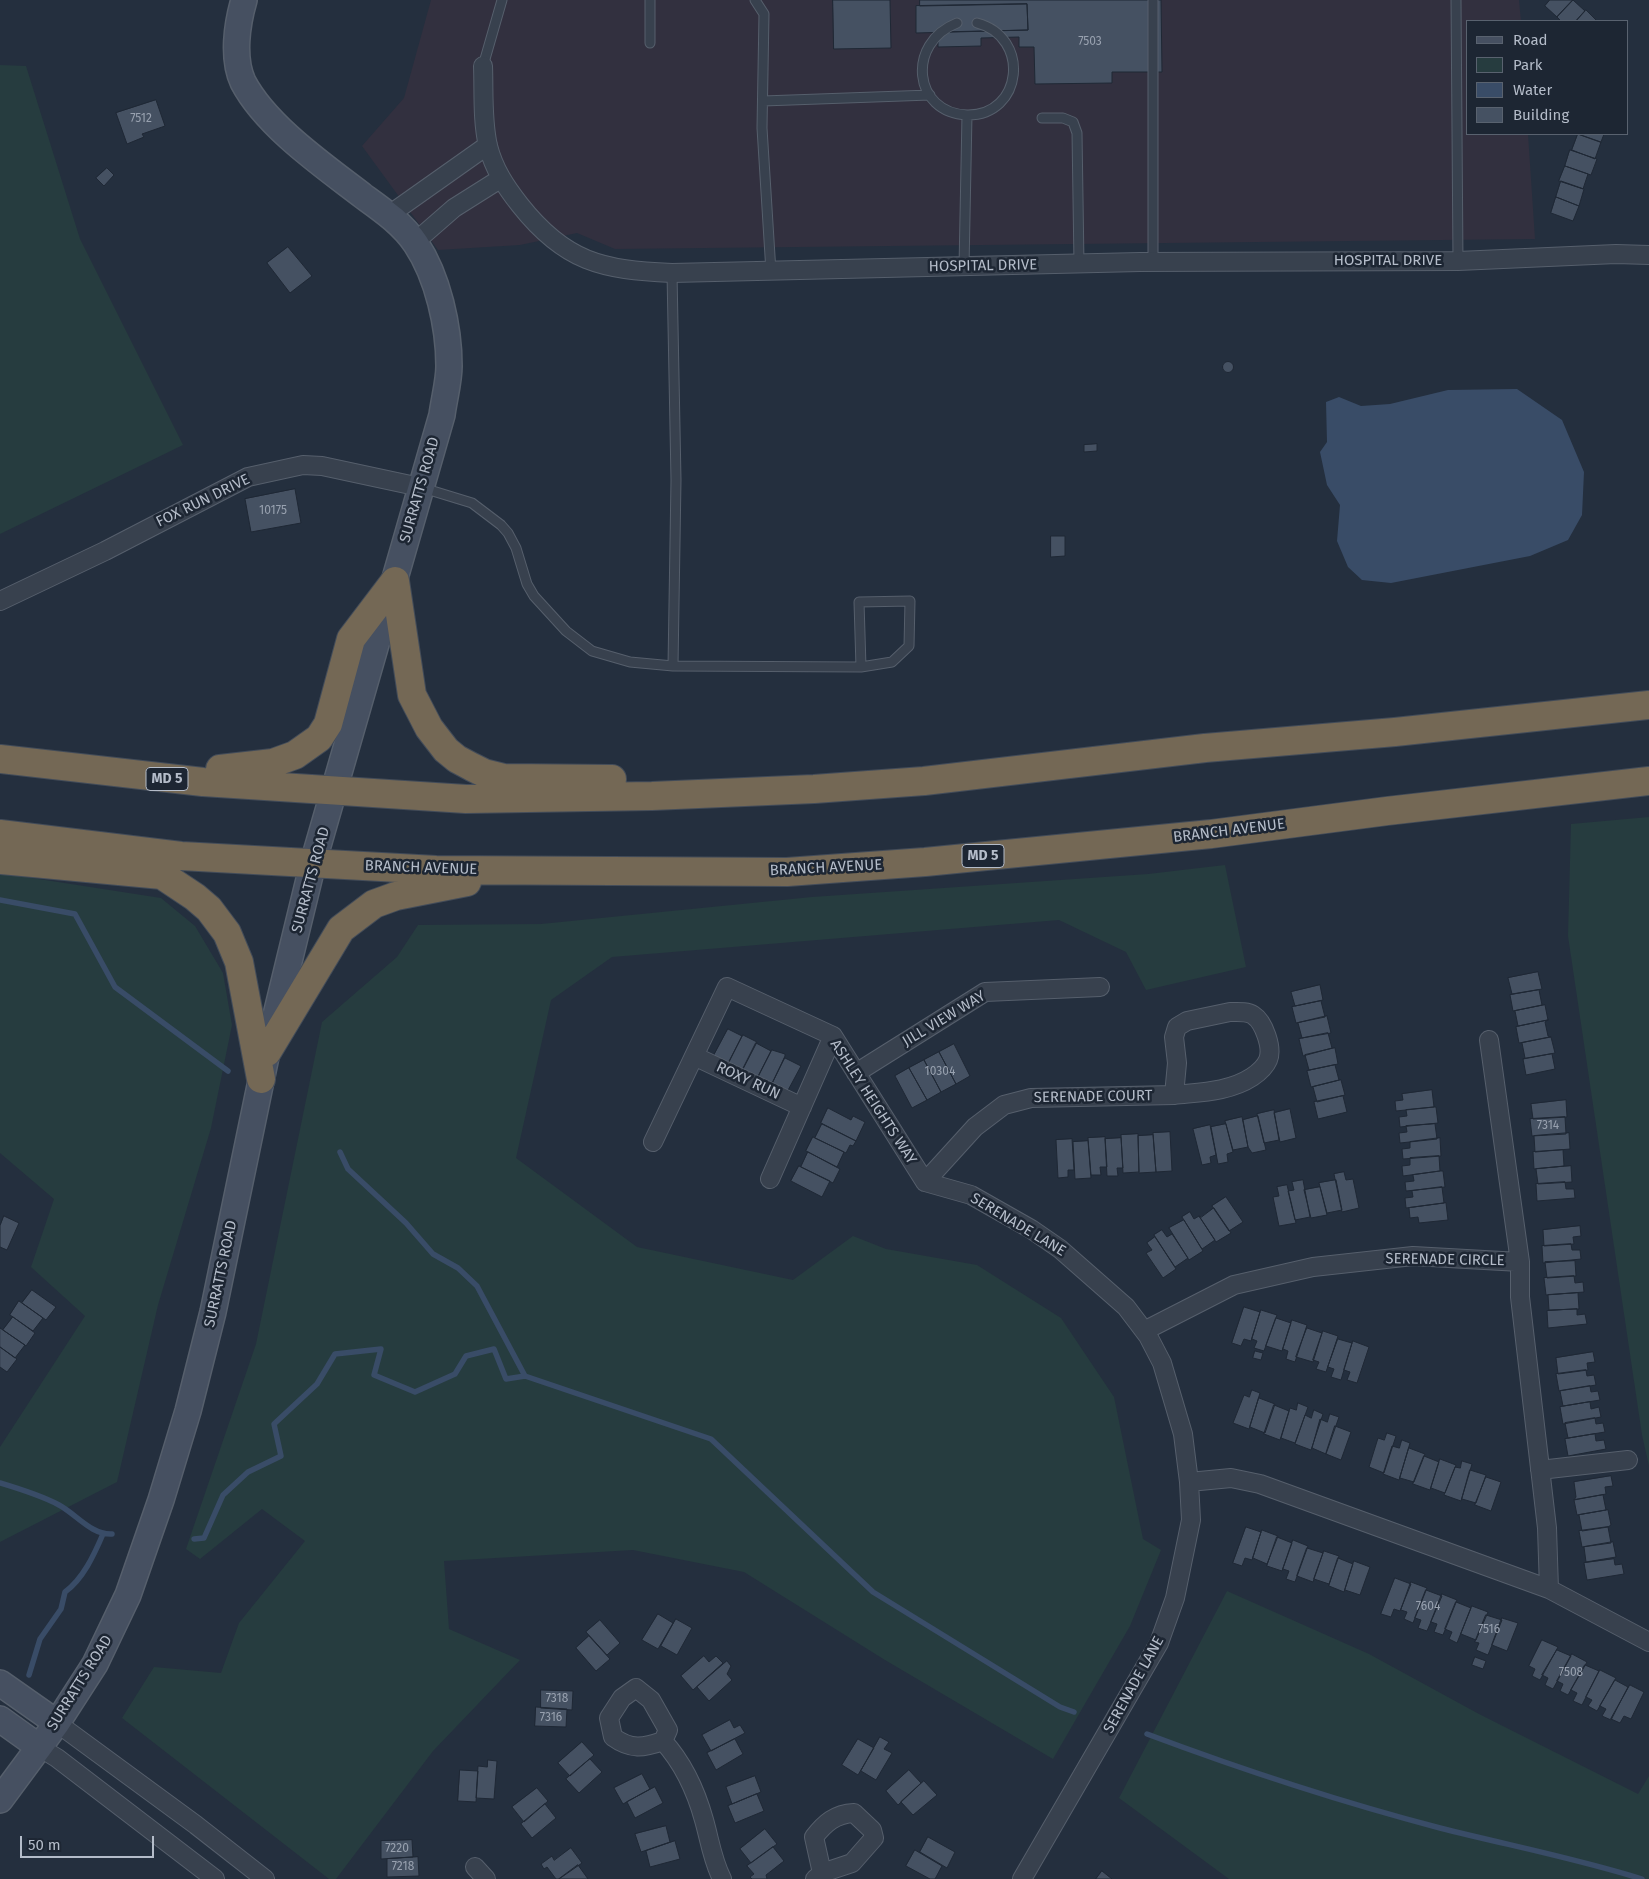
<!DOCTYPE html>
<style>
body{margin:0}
#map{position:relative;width:1649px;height:1879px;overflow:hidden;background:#242f3e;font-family:"Fira Sans",sans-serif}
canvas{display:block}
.legend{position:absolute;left:1466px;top:20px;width:162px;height:115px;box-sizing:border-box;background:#1d2633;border:1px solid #59626f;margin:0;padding:6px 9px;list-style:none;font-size:15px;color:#b4bcc9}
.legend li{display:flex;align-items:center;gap:10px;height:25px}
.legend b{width:25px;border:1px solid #59626f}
.scale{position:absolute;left:20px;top:1836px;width:134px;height:22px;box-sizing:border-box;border:2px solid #b4bcc9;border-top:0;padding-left:6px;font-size:15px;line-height:18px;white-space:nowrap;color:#b4bcc9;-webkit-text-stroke:4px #1d2633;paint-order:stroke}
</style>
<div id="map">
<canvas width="1649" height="1879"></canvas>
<ul class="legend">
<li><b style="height:6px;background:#465061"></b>Road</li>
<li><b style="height:14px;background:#263c3f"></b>Park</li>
<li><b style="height:14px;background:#394c67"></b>Water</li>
<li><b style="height:14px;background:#455162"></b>Building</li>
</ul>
<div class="scale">50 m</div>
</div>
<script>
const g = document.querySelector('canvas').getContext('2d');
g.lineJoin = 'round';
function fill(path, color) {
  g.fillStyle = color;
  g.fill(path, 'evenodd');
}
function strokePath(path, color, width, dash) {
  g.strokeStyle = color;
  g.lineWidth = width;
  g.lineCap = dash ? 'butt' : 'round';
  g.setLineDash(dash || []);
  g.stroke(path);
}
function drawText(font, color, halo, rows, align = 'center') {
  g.font = font + ' "Fira Sans",sans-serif';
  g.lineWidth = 5;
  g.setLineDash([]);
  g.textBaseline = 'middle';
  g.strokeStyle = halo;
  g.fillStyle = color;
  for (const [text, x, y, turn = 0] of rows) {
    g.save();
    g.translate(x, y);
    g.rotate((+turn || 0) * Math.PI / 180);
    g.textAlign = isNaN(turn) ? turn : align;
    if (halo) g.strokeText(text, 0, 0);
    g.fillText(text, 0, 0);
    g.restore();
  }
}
const medical = new Path2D(`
 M431,0H1519L1521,21H1468V134H1528L1535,239L615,249L577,233L520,245L438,250L362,146L404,98Z`);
const green = new Path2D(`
 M0,65L26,66L80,239L183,445L0,534Z
 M1649,817V1466L1642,1435L1568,936L1571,824Z
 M1225,865L1246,967L1146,990L1126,952L1059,920L612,957L551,1000L516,1158L637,1247L793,1280L853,1236L886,1249L977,1265L1061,1318L1114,1397L1143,1539L1161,1550L1130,1626L1053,1759L885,1660L744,1572L633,1550L444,1561L449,1629L520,1660L433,1751L336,1879H329L122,1718L154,1667L221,1673L239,1623L305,1541L262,1509L200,1559L186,1549L256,1344L322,1022L397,957L418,925L541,924L812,897L1148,874Z
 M0,873L161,898L195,926L223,973L232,1025L211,1128L158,1305L117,1482L0,1542V1447L85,1316L31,1267L54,1199L0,1153Z
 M1227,1591L1369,1654L1479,1714L1638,1794L1649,1776V1879H1229L1119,1798Z`);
const water = new Path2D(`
 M1517,389L1562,420L1584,472L1582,515L1568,540L1530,556L1391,583L1362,580L1348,567L1337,541L1340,505L1327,485L1320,452L1327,442L1326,402L1339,397L1361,406L1390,404L1448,390Z`);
const stream = new Path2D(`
 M0,900L75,914L115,987L228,1071
 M340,1152L348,1169L406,1223L433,1254L458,1268L477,1286L525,1376L711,1439L873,1592L1060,1707L1074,1712
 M0,1483C20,1489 40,1495 59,1505C76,1514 91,1535 112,1534
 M194,1539L204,1538L223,1495L248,1472L281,1456L274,1424L317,1384L335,1354L381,1349L374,1375L415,1392L455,1374L466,1356L494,1349L506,1379L525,1376
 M29,1675L40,1639L61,1609L65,1592C83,1579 94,1555 103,1534
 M1147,1734C1243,1770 1341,1802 1440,1828C1507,1845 1575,1858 1642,1879`);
const building = new Path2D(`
 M833,0H890L891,48L834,49Z
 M920,0H1161L1162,72H1112V83L1035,84L1034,47H1019V37L981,38V46L938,47V32L1028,30L1027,4L920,6Z
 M1550,0H1573L1557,17L1545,6Z
 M1573,0L1585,11L1576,21H1561L1557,17Z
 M1027,4L1028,30L916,33V6Z
 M1586,10L1597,21H1576Z
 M156,100L165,126L142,134L144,137L127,144L116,113Z
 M1578,134L1601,142L1595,159L1572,150Z
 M1578,134H1604L1601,142Z
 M1570,150L1597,159L1591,175L1565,166Z
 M1565,166L1588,174L1583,189L1559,181Z
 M107,168L114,175L104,186L96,178Z
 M1561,181L1584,189L1579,206L1556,197Z
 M1556,197L1579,206L1573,221L1551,213Z
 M288,247L312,276L290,293L267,263Z
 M1222.5 367a5.5 5.5 0 1 1 11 0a5.5 5.5 0 1 1-11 0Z
 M1097,444V451L1084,452V445Z
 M295,489L301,523L251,532L245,499Z
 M1051,536H1065V556L1051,557Z
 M1538,972L1542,989L1512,994L1508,978Z
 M1320,985L1323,1000L1295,1006L1291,992Z
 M1539,990L1542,1005L1513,1011L1510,995Z
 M1321,1001L1325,1017L1296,1023L1292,1007Z
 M1545,1005L1548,1020L1518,1026L1515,1011Z
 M1327,1016L1331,1033L1302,1038L1298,1023Z
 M1548,1020L1545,1022L1548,1036L1551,1037L1519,1043L1516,1027Z
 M728,1029L742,1036L728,1064L713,1057Z
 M1328,1033L1332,1048L1303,1056L1299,1039Z
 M743,1035L757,1042L742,1071L728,1064Z
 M1551,1037L1555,1053L1523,1059L1525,1058L1522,1043Z
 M756,1043L771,1051L757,1079L742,1071Z
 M954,1044L970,1076L956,1084L939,1052Z
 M1335,1048L1338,1064L1309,1070L1305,1055Z
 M772,1050L785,1054V1056L771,1086L757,1079Z
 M939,1052L956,1084L941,1092L924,1060Z
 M1552,1054L1555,1069L1526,1075L1523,1059Z
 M785,1058L801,1066L786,1094L771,1086Z
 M924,1060L941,1092L927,1100L909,1068Z
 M1335,1065L1339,1080L1311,1087L1307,1071Z
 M909,1068L927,1100L912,1108L895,1076Z
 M1341,1080L1345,1095L1317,1102L1313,1087Z
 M1432,1090L1434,1107L1396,1111L1395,1101L1403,1100L1402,1094Z
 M1343,1096L1347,1112L1318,1119L1314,1102Z
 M1566,1100L1567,1117L1533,1119L1531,1104Z
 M1434,1107H1436L1438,1123L1400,1127L1399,1117L1407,1116L1406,1110Z
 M828,1108L851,1120L853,1116L865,1122L856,1141L821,1123Z
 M1290,1109L1296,1138L1280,1142L1274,1113Z
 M1274,1110L1279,1140L1264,1143L1257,1114Z
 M1258,1116L1266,1150L1252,1153L1248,1147L1243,1120Z
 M1242,1117L1248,1147L1233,1150L1225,1121Z
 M1565,1117L1566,1134L1532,1136L1530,1119Z
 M822,1124L856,1141L853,1146L850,1145L846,1153L815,1138Z
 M1226,1124L1233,1152L1227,1154L1228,1162L1218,1164L1211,1127Z
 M1435,1124L1437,1139L1400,1143L1399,1133L1407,1132L1406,1126Z
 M1210,1125L1216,1155L1210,1157L1211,1163L1202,1165L1193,1129Z
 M1170,1132L1172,1171L1156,1172L1153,1133Z
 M1569,1133L1570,1149L1535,1152L1534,1136Z
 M1138,1134L1139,1172L1123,1173L1121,1135Z
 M1153,1135L1156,1172L1139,1173L1138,1136Z
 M813,1137L844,1152L837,1167L806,1151Z
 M1105,1137L1107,1167H1100L1101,1175H1091L1088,1138Z
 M1121,1138L1123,1168H1117L1118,1176H1107L1105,1139Z
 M1440,1138L1441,1156L1403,1159L1402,1149L1410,1148V1142Z
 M1072,1139L1074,1170H1068V1177L1058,1178L1056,1140Z
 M1088,1141L1091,1178L1075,1179L1073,1142Z
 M1563,1150L1564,1166L1534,1169L1533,1152Z
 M808,1152L840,1169L833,1183L801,1167Z
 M1439,1156L1440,1171L1403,1176L1402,1166L1410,1165V1158Z
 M799,1166L830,1181L822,1197L791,1181Z
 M1571,1166L1572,1182L1538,1184L1536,1169Z
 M1440,1171H1443L1445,1187L1406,1191L1405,1182L1414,1181L1413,1175Z
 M1344,1172L1346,1180L1353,1179L1359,1208L1342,1212L1334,1174Z
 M1303,1180L1310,1217L1295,1220L1288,1191L1294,1190L1292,1182Z
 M1336,1180L1342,1210L1327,1213L1319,1183Z
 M1565,1182L1566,1189H1574L1575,1198L1537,1201L1536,1184Z
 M1287,1185L1296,1223L1279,1226L1273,1197L1279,1196L1277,1187Z
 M1320,1187L1327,1215L1311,1218L1304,1190Z
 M1442,1187L1444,1203L1406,1208L1405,1198L1413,1197L1412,1191Z
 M1226,1197L1243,1222L1229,1231L1212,1206Z
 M1446,1203L1448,1220L1419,1223L1418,1217L1410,1218L1409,1208Z
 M1214,1208L1231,1233L1216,1242L1199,1216L1201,1217Z
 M1190,1212L1194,1219L1199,1216L1215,1240L1202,1249L1182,1217Z
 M4,1216L19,1223L7,1250L0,1247V1226Z
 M1184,1220L1203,1251L1189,1260L1169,1228Z
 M1580,1226L1581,1236L1573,1237L1574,1244L1544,1246L1543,1230Z
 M1162,1230L1167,1237L1172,1234L1188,1258L1175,1267L1154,1235Z
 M1155,1237L1176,1269L1163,1278L1146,1253L1152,1250L1147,1243Z
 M1571,1244L1572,1250H1580L1581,1259L1543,1263L1542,1246Z
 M1575,1261L1576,1276L1547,1278L1545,1262Z
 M1574,1276L1575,1283L1583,1282L1584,1292L1546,1295L1544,1278Z
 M32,1290L56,1307L46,1320L22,1303Z
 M1578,1293L1579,1309L1549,1310L1548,1295Z
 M19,1301L43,1318L33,1331L10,1315Z
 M1244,1307L1260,1312L1251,1341L1244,1339L1241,1346L1232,1343Z
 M1577,1309V1315L1585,1314L1587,1324L1548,1328L1547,1311Z
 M1261,1310L1277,1315L1264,1351L1254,1348L1257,1341L1252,1339Z
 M13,1317L35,1333L26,1346L3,1330Z
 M1276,1318L1291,1323L1282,1351L1266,1346Z
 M1292,1320L1307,1325L1295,1362L1286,1359L1288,1351L1283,1349Z
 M0,1328L25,1345L15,1358L0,1347Z
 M1307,1328L1322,1333L1313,1362L1296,1357Z
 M1323,1331L1338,1336L1326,1372L1316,1369L1319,1362L1313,1360Z
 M1338,1339L1352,1343L1341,1380L1331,1377L1334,1369L1328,1367Z
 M1353,1341L1369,1347L1357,1383L1347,1380L1350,1372L1344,1370Z
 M0,1347L17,1359L7,1372L0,1367Z
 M1255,1351L1263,1353L1261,1360L1253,1358Z
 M1593,1352L1595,1362L1587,1363L1588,1370L1558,1374L1556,1358Z
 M1586,1370L1587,1376L1594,1375L1596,1385L1559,1391L1556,1374Z
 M1590,1386L1591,1392L1598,1391L1600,1400L1563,1406L1560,1391Z
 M1252,1390L1260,1393L1249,1429L1233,1423L1244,1395L1249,1397Z
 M1259,1398L1275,1404L1265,1433L1250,1427Z
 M1590,1402L1591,1409L1599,1407L1601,1417L1563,1424L1560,1407Z
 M1298,1403L1308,1407L1295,1443L1281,1438L1290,1408L1296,1410Z
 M1274,1405L1289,1411L1280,1440L1264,1434Z
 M1314,1410L1323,1414L1311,1450L1295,1444L1305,1415L1311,1418Z
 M1330,1414L1339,1417L1326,1454L1312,1448L1320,1419L1327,1422Z
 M1595,1418L1596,1424L1603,1423L1605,1432L1568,1438L1565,1423Z
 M1335,1426L1351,1432L1341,1460L1326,1454Z
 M1387,1433L1396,1436L1384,1473L1369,1467L1378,1438L1384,1440Z
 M1595,1434L1596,1441L1604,1440L1606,1449L1568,1456L1565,1439Z
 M1402,1440L1410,1443L1399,1480L1383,1474L1392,1446L1399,1448Z
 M1409,1448L1425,1454L1414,1482L1400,1478Z
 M1424,1456L1439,1462L1430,1490L1413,1484Z
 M1440,1459L1456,1465L1445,1493L1431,1488Z
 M1462,1461L1472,1464L1461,1501L1444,1495L1455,1467L1460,1468Z
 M1470,1470L1486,1475L1476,1503L1462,1499Z
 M1611,1476L1613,1486L1605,1487L1606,1494L1574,1500L1576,1497L1574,1482Z
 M1486,1477L1501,1482L1491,1511L1475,1505Z
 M1603,1495L1606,1510L1577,1515L1574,1500Z
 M1608,1510L1611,1525L1608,1527L1582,1531L1579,1515Z
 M1246,1527L1261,1532L1252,1560L1245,1558L1242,1566L1233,1563Z
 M1608,1527L1611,1543L1582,1547L1579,1531Z
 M1262,1530L1278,1536L1267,1564L1253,1558Z
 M1277,1537L1292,1543L1282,1571L1267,1566Z
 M1293,1540L1308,1546L1295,1582L1286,1579L1289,1571L1283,1569Z
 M1613,1542L1616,1557L1586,1562L1584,1547Z
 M1307,1548L1323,1553L1313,1582L1297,1576Z
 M1324,1551L1339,1556L1329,1584L1314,1579Z
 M1338,1558L1353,1564L1344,1592L1329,1586Z
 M1614,1559L1615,1565L1622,1564L1624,1574L1587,1580L1584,1563Z
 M1354,1561L1370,1567L1360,1595L1345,1590Z
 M1395,1578L1411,1584L1400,1611L1394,1609L1391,1617L1381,1614Z
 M1411,1582L1427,1588L1413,1623L1404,1619L1407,1612L1401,1610Z
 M1426,1590L1442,1596L1427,1631L1418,1628L1421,1620L1415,1618Z
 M1442,1594L1457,1600L1443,1635L1434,1632L1437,1624L1431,1622Z
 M1456,1602L1471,1608L1457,1643L1449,1639L1452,1632L1445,1629Z
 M1472,1606L1488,1612L1476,1640L1461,1634Z
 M658,1614L673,1623L658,1649L642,1640Z
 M1486,1615L1502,1620L1488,1655L1476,1650L1479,1643L1475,1642Z
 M1502,1618L1518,1623L1507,1651L1492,1645Z
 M676,1619L692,1628L677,1655L661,1646Z
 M600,1620L620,1643L607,1655L586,1632Z
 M589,1636L610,1659L596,1671L576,1648Z
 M1542,1640L1558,1647L1540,1680L1532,1676L1535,1669L1529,1666Z
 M1557,1650L1571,1656L1553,1689L1545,1685L1548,1678L1542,1675Z
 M1572,1654L1587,1662L1568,1695L1560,1691L1563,1684L1557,1681Z
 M704,1656L709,1662L716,1656L723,1663L693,1690L681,1676Z
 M1475,1657L1486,1661L1483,1669L1472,1665Z
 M727,1661L731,1666L727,1674L732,1680L709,1701L697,1687Z
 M1585,1665L1599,1671L1582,1705L1573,1701L1577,1693L1571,1690Z
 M1600,1670L1616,1678L1597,1711L1588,1706L1592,1700L1586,1697Z
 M1615,1680L1628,1687L1611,1720L1602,1716L1606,1709L1600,1706Z
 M1630,1685L1644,1692L1631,1719L1624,1716L1620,1723L1611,1719Z
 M541,1690L573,1691L572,1710L541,1708Z
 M536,1707L567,1709L566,1727L535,1726Z
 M730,1720L734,1728L740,1725L745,1733L711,1751L702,1735Z
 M880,1737L889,1742L884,1749L892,1753L876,1780L861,1771Z
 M735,1739L743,1754L716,1770L707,1753Z
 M858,1739L874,1748L858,1775L842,1765Z
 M582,1742L594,1755L570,1776L558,1763Z
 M590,1759L602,1772L579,1793L566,1779Z
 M488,1760L497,1761L494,1799L476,1798L478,1766L487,1767Z
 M460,1770L478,1771L476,1802L458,1801Z
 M909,1770L921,1783L898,1805L886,1791Z
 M642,1774L650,1789L623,1804L614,1788Z
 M755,1776L761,1792L732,1804L726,1787Z
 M924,1781L937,1795L913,1815L901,1802Z
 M655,1787L663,1803L635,1818L627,1802Z
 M537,1788L548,1801L524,1822L512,1807Z
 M757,1794L764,1811L735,1823L728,1806Z
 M545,1804L556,1818L532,1838L521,1824Z
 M666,1826L670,1842L641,1852L635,1834Z
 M765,1829L777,1844L751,1863L740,1849Z
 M928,1837L955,1852L947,1868L920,1852Z
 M412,1840L413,1857L381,1859V1841Z
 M675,1841L680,1859L650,1867L646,1851Z
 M773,1847L784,1861L766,1875L767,1879H752L750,1877L754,1874L747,1866Z
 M571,1848L582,1863L559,1879H556L547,1867L544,1869L541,1864L552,1856L554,1860Z
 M915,1850L942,1866L935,1879H930L906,1866Z
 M418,1857L419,1876L387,1877V1859Z
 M578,1865L588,1879H559Z
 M1102,1871L1112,1879H1096Z`);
const lane = new Path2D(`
 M755,0L764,14L762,128L771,272
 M1153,0V262
 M1456,0L1458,261
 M957,23C906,43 913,113 967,115C1023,116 1031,37 977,23
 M650,43V0
 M483,66L502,0
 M763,101L930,95
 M1042,118H1063L1073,122L1077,133L1079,264
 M964,267L967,115
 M672,273L676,480L673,666
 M423,488L472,503L501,525L508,533L516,548L527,584L534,596L566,631L592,651L630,662L673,666L861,667L892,662L909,646L910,601L859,602L861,667`);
const street = new Path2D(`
 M483,66C484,92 482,120 488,146C494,169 505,186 520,205C565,262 602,270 672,273L1140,262L1458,261L1616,254L1649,255
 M389,215L488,145
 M415,242L454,208L500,179
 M0,601L105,551L248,477L303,465L322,466L420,487
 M1230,1012C1237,1012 1247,1011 1253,1015C1264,1022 1273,1048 1268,1060C1265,1067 1258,1073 1252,1077C1229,1092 1200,1092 1174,1095L1177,1063L1174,1037L1177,1027L1187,1021Z
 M1489,1040L1520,1262V1297L1547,1528L1549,1589
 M694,1056L802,1107
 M856,1073L985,992L1100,987
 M653,1142L727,987L833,1036L925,1182
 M770,1179L833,1036
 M925,1182L971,1195L1031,1229L1060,1249L1126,1307L1148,1336L1162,1363L1183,1434L1189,1482L1191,1520L1175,1598L1159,1643L1022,1879
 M925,1182L975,1127L1004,1105L1031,1098L1174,1095
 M1144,1331L1234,1285L1313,1267L1413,1256L1520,1262
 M1540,1470L1628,1460
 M1189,1482L1231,1478L1260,1484L1549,1589L1649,1642
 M636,1688L651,1700L668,1730L663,1741C643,1748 631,1750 613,1737L609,1718L622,1698Z
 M57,1723L196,1825L265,1879
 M663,1741C683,1763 696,1791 704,1820C710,1841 712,1859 722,1879
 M39,1747L57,1758L215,1879
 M475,1867L486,1879
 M815,1879L822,1873L852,1863L874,1838L872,1830L854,1813C835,1814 825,1823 814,1837L822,1873`);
const secondary = new Path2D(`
 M0,1683L57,1723
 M0,1719L39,1747
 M0,1800L57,1723L95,1664L128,1595L161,1500L188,1411L213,1312L267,1052L313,863L442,415C444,399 449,382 449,366C449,327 438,277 416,244C403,224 381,209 363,196C324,166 266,126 243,82C232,58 237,24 244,0`);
const highway = new Path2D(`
 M395,581L412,695L429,728L446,750L457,759L472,767L484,773L504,778L612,779
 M0,759L203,782L466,799L652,796L814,789L924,781L1205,748L1395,732L1649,705
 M220,769L273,763L295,755L319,738L328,724L351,639L395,581
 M0,834L181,856L436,870L787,872L925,862L1211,834L1387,811L1649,781
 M0,860L162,875L195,897L209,909L227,933L239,962L261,1079
 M267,1052L341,929L374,904L396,896L467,882`);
const numberNames = [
 ["7503",1090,42],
 ["7512",141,119],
 ["10175",273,511],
 ["10304",940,1072],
 ["7314",1548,1126],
 ["7604",1428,1607],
 ["7516",1489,1630],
 ["7508",1571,1673],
 ["7318",557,1699],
 ["7316",551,1718],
 ["7220",397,1849],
 ["7218",403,1867]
];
const shields = [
 [167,779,42],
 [983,856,42]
];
const shieldNames = [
 ["MD 5",167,779],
 ["MD 5",983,856]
];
const streetNames = [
 ["HOSPITAL DRIVE",1388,261],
 ["HOSPITAL DRIVE",983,266,-1],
 ["SURRATTS ROAD",420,490,-74],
 ["FOX RUN DRIVE",203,501,-26],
 ["BRANCH AVENUE",1229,831,-7],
 ["BRANCH AVENUE",421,868,2],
 ["BRANCH AVENUE",826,868,-3],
 ["SURRATTS ROAD",311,880,-75],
 ["JILL VIEW WAY",944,1019,-31],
 ["ROXY RUN",748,1081,25],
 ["SERENADE COURT",1093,1097,-1],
 ["ASHLEY HEIGHTS WAY",873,1102,57],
 ["SERENADE LANE",1018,1225,31],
 ["SERENADE CIRCLE",1445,1260,1],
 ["SURRATTS ROAD",221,1274,-78],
 ["SURRATTS ROAD",80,1683,-58],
 ["SERENADE LANE",1134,1685,-61]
];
fill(medical, '#32303f');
fill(green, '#263c3f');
fill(water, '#394c67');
strokePath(stream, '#394c67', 5.5);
fill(building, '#455162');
strokePath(building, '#1f2835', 1);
strokePath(lane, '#565f6c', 11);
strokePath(street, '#565f6c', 20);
strokePath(secondary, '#565f6c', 28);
strokePath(highway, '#434c59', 30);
strokePath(lane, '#38414e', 9);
strokePath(street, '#38414e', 18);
strokePath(secondary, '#465061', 25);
strokePath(highway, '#746855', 28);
drawText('12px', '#98a1af', null, numberNames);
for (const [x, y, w] of shields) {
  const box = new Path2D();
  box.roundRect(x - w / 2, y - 11.5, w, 23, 4);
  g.fillStyle = '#1d2633';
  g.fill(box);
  strokePath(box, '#b4bcc9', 1);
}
drawText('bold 14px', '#b4bcc9', null, shieldNames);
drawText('15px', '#b4bcc9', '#1d2633', streetNames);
</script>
